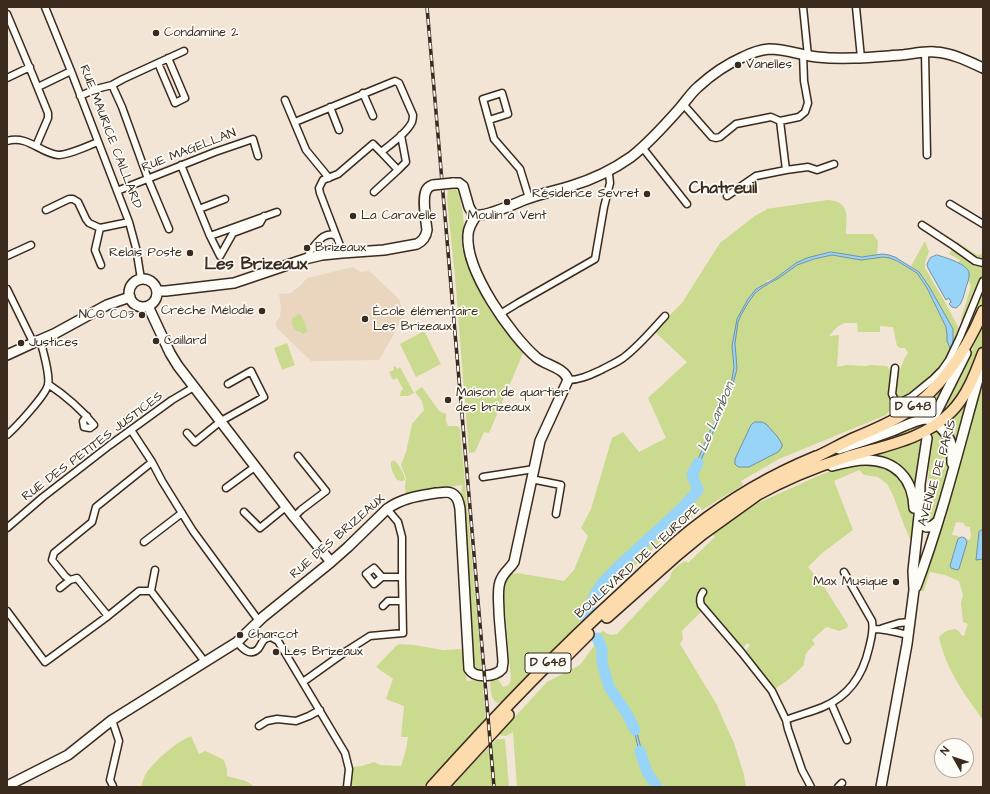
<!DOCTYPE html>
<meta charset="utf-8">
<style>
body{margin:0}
#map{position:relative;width:990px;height:794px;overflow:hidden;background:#f2e5d6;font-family:"Architects Daughter",sans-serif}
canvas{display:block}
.frame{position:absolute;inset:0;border:8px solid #3b2a1e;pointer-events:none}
.north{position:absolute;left:934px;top:738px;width:40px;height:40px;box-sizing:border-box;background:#fdfcf7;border:1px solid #afa8a0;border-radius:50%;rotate:309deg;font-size:11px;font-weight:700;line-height:16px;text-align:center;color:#3b2a1e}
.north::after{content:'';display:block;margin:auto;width:14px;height:18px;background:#3b2a1e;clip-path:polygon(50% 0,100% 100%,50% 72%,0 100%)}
</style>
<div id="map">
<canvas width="990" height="794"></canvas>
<div class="frame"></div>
<div class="north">N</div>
</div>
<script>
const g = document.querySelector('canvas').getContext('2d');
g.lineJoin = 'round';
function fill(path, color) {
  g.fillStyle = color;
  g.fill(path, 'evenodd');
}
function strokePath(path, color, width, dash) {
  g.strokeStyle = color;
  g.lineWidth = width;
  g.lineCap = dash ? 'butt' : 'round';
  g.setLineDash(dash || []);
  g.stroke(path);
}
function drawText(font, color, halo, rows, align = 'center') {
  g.font = font + ' "Architects Daughter",sans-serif';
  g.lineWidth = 3.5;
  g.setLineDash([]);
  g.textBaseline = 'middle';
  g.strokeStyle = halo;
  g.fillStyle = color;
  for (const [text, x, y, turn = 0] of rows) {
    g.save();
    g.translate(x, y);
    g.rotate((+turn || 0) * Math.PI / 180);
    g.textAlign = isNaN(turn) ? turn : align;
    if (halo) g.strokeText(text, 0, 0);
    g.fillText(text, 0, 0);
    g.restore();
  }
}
const built = new Path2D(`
 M353,267L361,272L369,271L399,299L404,316L379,360L311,361L276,327V322L280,317L281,307L279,294L291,293L301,285L307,278Z`);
const green = new Path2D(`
 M456,189C461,195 464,219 464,227C463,235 461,241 462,249C464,255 468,262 471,268C485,298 503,326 524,351L489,433L484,432L475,452L469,453L455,276L447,200L448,190Z
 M828,200C831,200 835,201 838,202C850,208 846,223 846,234H873L878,241L877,255L862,257L831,252L822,254L796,263L776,278L766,281L769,285L797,265L814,259L832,255L861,260L883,257L890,258L917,273L927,288L946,327L947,335V342L948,343L951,352L940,369L920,386L905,398L899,400L886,415L779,459L741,481L743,485C723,497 700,510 681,525C647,552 617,584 585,614L582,620L510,694L501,702L497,703C489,697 490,685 491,677L497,678L503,687L509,685L511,679L503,588L509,575L517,573L564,581L574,570L588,536L581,528L591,509L612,438L623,432L639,452L666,438L648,398L687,362L654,331L682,303L720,243L756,215L766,210V209ZM845,323H857L858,332H880V326L893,327L897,346L900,348H905L908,353L905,357L898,375L891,372L887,366L870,365L866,366L846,365L837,367L839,335L829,336L838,326Z
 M925,241L929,252L925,262V268L946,304L960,330L953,348V329L919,272L911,266Z
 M957,242L977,255L983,254V258L975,263L983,267V275L964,322H962L961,319L971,286L968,280C970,271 966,268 958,263L960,260L949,254Z
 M983,285V302L968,335L945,370Z
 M300,314L306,324L305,325L308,331L303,334L301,332L296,331L292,325V318Z
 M983,322V349L960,397L942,414L940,412L963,368L973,348Z
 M424,331L441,364L416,377L400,344Z
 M287,343L295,365L282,370L274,348Z
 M395,366L397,369L400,367L414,393L408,396H400L401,391L403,389L397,378L393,380L389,372L394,370L393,368Z
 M945,382L931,415L928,414L920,416L877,433Z
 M981,385L983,386V428L982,438L983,442V720C964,693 946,670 939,637L946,631L955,629L959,631L962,636L965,635V632L968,624L963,622L961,603L963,595L959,581L945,575L930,572L924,591H921L931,553ZM956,522L964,523L965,526L970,527V530L971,534L970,540L966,539L967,542L950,566L957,542L960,538L958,536L952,535Z
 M422,387L439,411L446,414V421L448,426H457L460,428L482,671L475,670L470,665L464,524L461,496L462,485L447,487L406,495L405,487L406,478L401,465L406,452L412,424L424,410L422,401L415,392Z
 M970,393L955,450L942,425Z
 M929,423L920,431L810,465L855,446L920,424Z
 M935,428L947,441L949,462L948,474L936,516L932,520L929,518L927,509L929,488L928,486L929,459L933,437L932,434Z
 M925,436L916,489L915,491L910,481L869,457L870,455Z
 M394,460C399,465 404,472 405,480L402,481L397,480C394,475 390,468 391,462Z
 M878,463L902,477L913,508V546L904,525L893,495L887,484L878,477L864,475L859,470L834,481L853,530L822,553L808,567L823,585L848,625L847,628L839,631L827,627L825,628L812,640L815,644C811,648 805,652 805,658C804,660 804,663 804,665L787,681L773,690L746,651L750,645L747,643L743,648L707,606L682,631L683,639L680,644L717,705L722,717L734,743L744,775L746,787H517L513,732L506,736L498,735L547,682L580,665L594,646L592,638L603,631L610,635L617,634L670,578C671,569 678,565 686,561L688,563L715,537L713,534L758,503L818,476L833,470L851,465Z
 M399,644L414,645L443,650L463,649L465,673L467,681L476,680L482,678L486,719L423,787H366L351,785L352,767L362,766L374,762L380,765L401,766L406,750L408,737H401L404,706L386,699L393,679L376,667L396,646Z
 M191,736L199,754L205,751L212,754L224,760L227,770V776L246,781L255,787H141C142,782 144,777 147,772C158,758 175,743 191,736Z
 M497,739H505L509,787H450L488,748Z`);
const water = new Path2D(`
 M831,252L862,257L882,254L889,255L895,257L919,272L930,288L953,329V348L950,349L948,343L947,342V335L946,327L927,288L917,273L897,261L890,258L883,257L861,260L832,255L814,259L797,265L779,278L763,287L755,293L748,303L741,315L738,322L735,343L737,369L731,391L701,460L693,476H691L710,431L719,414L731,385L734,367L732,346L737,319L748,299L756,289L776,278L796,263L807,258Z
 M937,255C944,257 968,264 969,273C970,278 966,286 965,291C963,298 962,304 956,308L952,307L949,304L951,302L949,298L946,300L928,268L927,264L930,258Z
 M755,422H762L766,424L777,436L782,444V447L778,452L749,467H738L735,464V459L751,425Z
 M983,529V559L976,560L979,532Z
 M962,537L965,538L967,542L959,569L957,570L951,568L950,566L957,542L958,539Z
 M602,648L604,668L608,684L619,699L637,733L645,763L658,787H656L640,756L635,734L622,706L607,684L603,671L600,650Z`);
const river = new Path2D(`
 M585,618L595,594L603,582L621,564L682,508L698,490L692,475L698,463
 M597,638L602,648V663L609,687L626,712L635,730
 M640,751L647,772L657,787`);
const street = new Path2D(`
 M45,7L71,71L129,222L136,248L141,279
 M803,7L808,56
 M856,7L861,58
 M7,14L33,76L48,113V118L36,146
 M925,53L927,155
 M158,63L175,103L185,98L168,58
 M7,78L30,67
 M112,85L122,107L148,179L169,229
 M38,87L71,71
 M363,93L373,116
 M80,96L96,89L112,85L123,79L184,51
 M285,100L306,150L329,178
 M683,104L712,137L716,138L720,137L736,124L771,117L780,121L799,117L805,112L808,103L804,81L803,54
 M330,107L339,130
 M489,120L508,114L502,93L483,99L494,139L520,169L529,198
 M295,122L395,81L399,83L413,115C413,118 413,119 412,122C407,133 390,145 381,152L373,144L338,174L323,180L319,188L320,193L341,248L342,253
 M7,141C28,135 40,153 58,155C70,155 87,146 98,142
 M642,147L687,204
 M181,165L210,236L277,212
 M398,170L406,162L401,135
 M786,170L808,167L817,170L834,164
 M117,191L215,152L253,139L258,156
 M374,192L398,170L381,152
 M727,196L756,176L786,170L780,121
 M950,204L983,224
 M199,209L225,199
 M46,210L69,199H73L78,202L86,219L89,223L100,228L129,222
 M922,225L954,246L975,261L983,263
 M100,228L95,250L101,265
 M210,236L220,256L233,233L260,223L264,216
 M7,256L31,245
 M309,258V254L310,251C317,243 325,230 336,236
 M7,289L31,338L33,343
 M500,314L518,303L595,259L604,207L610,183L609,174L608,170
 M895,368L892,394L893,396L895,401L901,402L911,397L933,379L942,370L949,360L960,337L983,281
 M568,380C580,380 590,375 601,370C608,366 616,363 623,358C639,346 652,330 665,316
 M48,384C66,396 81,409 94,425L90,428L84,427L83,421L87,416
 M131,430L152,462L162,481L193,531L259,621
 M187,433L195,442L221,421L264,397L251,371L228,384
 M7,435C16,427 45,396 48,385C50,376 43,350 40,340
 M483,477L534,469
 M531,479L561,485L556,514
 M226,488L256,466
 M244,512L260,528L287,506
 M294,517L301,510L326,491L298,456
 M7,528L43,497L110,445L172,400L194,387
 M144,542L182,513
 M382,577L374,584L366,574L374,568L382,577H402
 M60,588L70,580
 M151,591L205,662
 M703,592C700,596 699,599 701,605L742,653L772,691L786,720L788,729L802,770L811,787
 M383,606L388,601H402
 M7,611L45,662L108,616L139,591H151L155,570
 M108,616L77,578L70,580L65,576L52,560L54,553L92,522L96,507L152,462
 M883,628L899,623L910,622
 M873,629C885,629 896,632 908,635
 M237,642C242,648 250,657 258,649C263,643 261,639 271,637L278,641L345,753L349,769L347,787
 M303,682L345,652L370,636L403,633L402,577V537L398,522L387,509
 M831,703L847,740
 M112,720L119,741L110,780L113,786
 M786,720C798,715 811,712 823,707C849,696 863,675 869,648C871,640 874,630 872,621L844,572
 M259,726L267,721L277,719L296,721L309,716L320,710
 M838,787L842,783`);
const secondary = new Path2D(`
 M453,183H459L463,186L469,207L473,214C482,219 514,204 524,200C539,194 555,191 571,186C591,180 614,169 631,157C649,143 665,125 680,108C686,101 691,93 698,87C711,75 727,64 743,57C751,53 760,50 769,49C785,49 801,55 817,57C845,60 873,57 901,55C912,54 924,51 935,52C952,53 968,61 983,68
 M129 293a14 14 0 1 1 28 0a14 14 0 1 1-28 0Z
 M157,291H166L234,283L243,280L305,259L322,255L342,253L384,250L417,244C423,241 426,237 427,230C426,221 422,199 426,191C427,188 430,186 433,185
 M148,306L170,353L178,366L294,517L331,562
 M7,355L33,343L54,334L107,305L130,297
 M934,417L966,353
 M839,449C857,443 874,438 892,431C900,428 918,419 926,419C936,420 949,435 951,444C952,450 952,457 952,463
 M832,466C843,463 854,460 866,460C896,460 913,479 914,508
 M919,516C922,527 927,531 937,522
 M916,587C943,515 961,439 982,365
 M7,786L68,755L112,720L237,642L263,617L331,562L348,547L387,509C402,498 418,496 436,493C440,493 447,491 451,493C458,496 459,503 460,509L469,669C475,679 495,677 502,669L503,662C502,646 500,629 499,613C499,603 497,591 500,582C503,572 510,569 514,562L534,469L540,441L568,380C565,368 546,365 537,358C511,336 465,270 468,235C468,228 472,222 476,216
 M881,787L907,644L914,590L913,571L919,516L920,484L927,438`);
const primary = new Path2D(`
 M816,457C829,451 841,444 854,438C871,431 888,424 904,414C941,389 966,351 983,311
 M755,496C784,480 812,468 844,458C881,446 923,441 951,412C967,396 975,374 983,353`);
const highway = new Path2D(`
 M607,617L679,553L702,534L755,496
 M559,663L588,634
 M432,787C492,720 555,654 622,593C645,572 668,548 694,528C731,499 772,475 816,457
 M442,787L508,715`);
const rail = new Path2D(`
 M427,7L494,787`);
const secondaryBridge = new Path2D(`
 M433,185L453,183`);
const markers = [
 [156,33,4,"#3b2a1e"],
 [738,65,4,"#3b2a1e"],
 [647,194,4,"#3b2a1e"],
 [507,202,4,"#3b2a1e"],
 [353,216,4,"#3b2a1e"],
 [307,248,4,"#3b2a1e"],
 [190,253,4,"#3b2a1e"],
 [262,311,4,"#3b2a1e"],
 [142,315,4,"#3b2a1e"],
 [365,319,4,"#3b2a1e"],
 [156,341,4,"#3b2a1e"],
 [21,343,4,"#3b2a1e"],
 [448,400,4,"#3b2a1e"],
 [896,582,4,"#3b2a1e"],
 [240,635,4,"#3b2a1e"],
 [276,652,4,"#3b2a1e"]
];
const shields = [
 [913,407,46],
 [548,663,46]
];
const shieldNames = [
 ["D 648",913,407],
 ["D 648",548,663]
];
const poiNames = [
 ["Condamine 2",164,33],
 ["Vanelles",746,65],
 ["Résidence Sevret",639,194,"right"],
 ["La Caravelle",361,216],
 ["Moulin à Vent",507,216,"center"],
 ["Brizeaux",315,248],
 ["Relais Poste",182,253,"right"],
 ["Crèche Mélodie",254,311,"right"],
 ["École élémentaire",373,312],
 ["Les Brizeaux",373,327],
 ["NCO C03",134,315,"right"],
 ["Caillard",164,341],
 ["Justices",29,343],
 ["Maison de quartier",456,393],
 ["des brizeaux",456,408],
 ["Max Musique",888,582,"right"],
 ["Charcot",248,635],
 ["Les Brizeaux",284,652]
];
const streetNames = [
 ["RUE MAURICE CAILLARD",110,137,69],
 ["RUE MAGELLAN",189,151,-21],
 ["RUE DES PETITES JUSTICES",93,447,-37],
 ["AVENUE DE PARIS",938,473,-74],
 ["RUE DES BRIZEAUX",338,537,-41],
 ["BOULEVARD DE L'EUROPE",638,562,-42]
];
const waterNames = [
 ["Le Lambon",717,417,-67]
];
const districtNames = [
 ["Chatreuil",723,189],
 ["Les Brizeaux",256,265]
];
fill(built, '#ead5bf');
fill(green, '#cada8e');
fill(water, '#97d4f8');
strokePath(water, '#7290a1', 1);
strokePath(river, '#97d4f8', 11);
strokePath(street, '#3b2a1e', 9);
strokePath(secondary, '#3b2a1e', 12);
strokePath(primary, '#3b2a1e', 13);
strokePath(highway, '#3b2a1e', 14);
strokePath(street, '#fdfcf7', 6);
strokePath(secondary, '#fdfcf7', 9);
strokePath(primary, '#fcdcac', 10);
strokePath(highway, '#fcdcac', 11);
strokePath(rail, '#3b2a1e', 3.5);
strokePath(rail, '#fdfcf7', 2, [6]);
strokePath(secondaryBridge, '#3b2a1e', 12, []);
strokePath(secondaryBridge, '#fdfcf7', 9);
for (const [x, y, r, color] of markers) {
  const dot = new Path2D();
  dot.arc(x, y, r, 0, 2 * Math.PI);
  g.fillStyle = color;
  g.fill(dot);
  strokePath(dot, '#fdfcf7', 1.5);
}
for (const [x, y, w] of shields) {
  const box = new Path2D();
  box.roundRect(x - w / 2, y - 10, w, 20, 3);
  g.fillStyle = '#fdfcf7';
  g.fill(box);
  strokePath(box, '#3b2a1e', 1);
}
drawText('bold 12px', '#3b2a1e', null, shieldNames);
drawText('13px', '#3b2a1e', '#fdfcf7', poiNames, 'left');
drawText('13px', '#3b2a1e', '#fdfcf7', streetNames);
drawText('italic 14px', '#575d5f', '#fdfcf7', waterNames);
drawText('bold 17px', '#3b2a1e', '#fdfcf7', districtNames);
</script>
